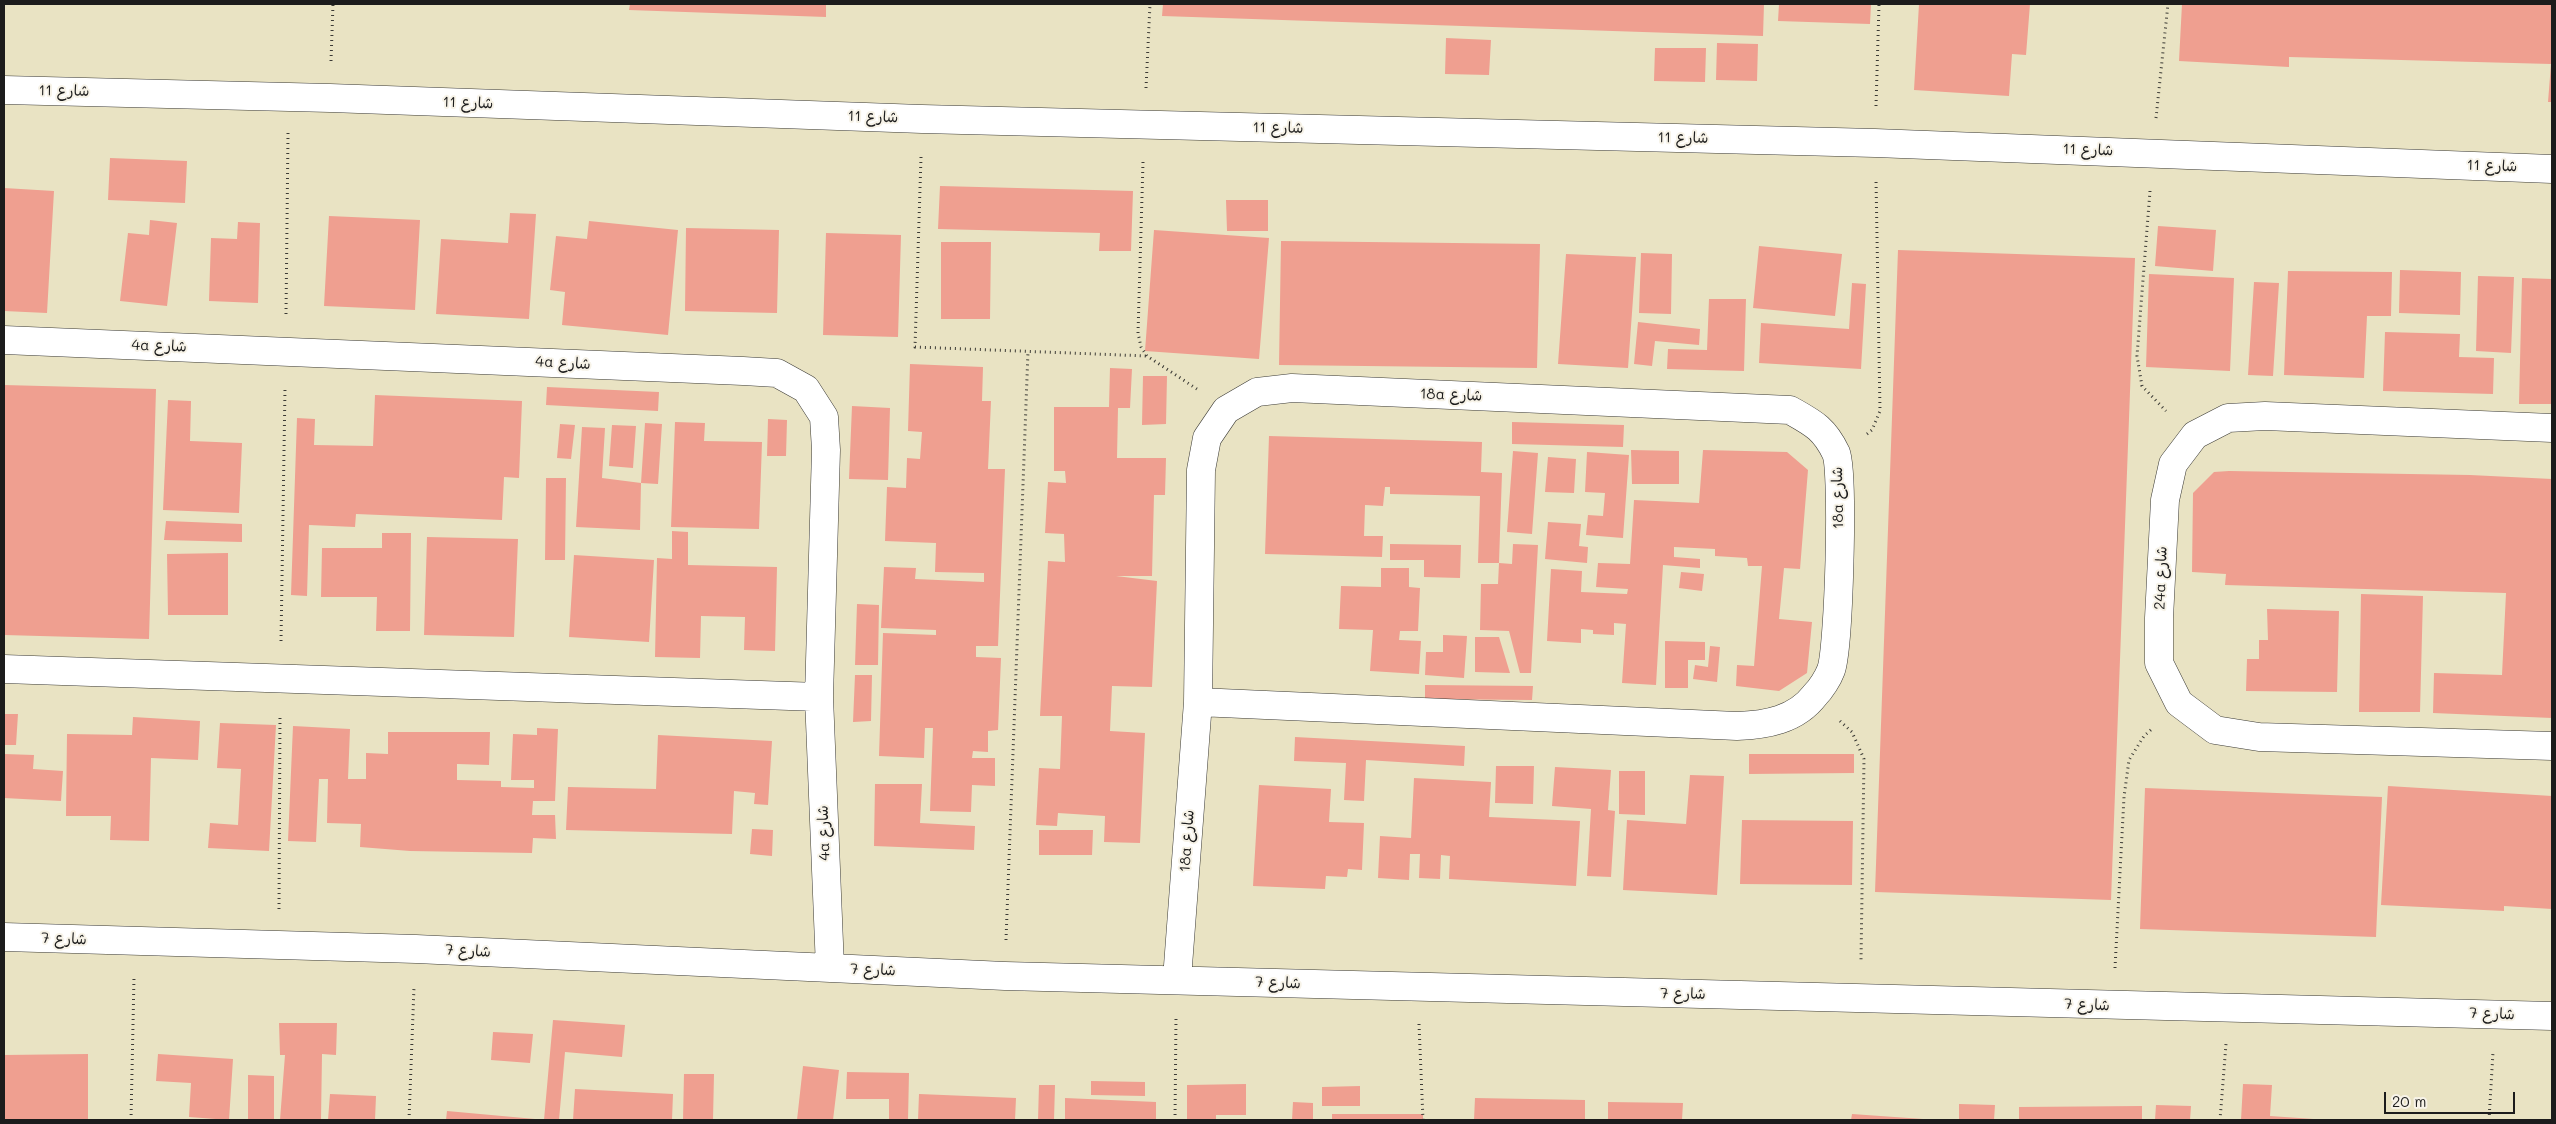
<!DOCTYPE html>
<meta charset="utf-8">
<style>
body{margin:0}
#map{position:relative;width:2556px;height:1124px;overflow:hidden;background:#e9e3c3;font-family:Mali,sans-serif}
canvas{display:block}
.frame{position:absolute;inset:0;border:5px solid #1c1c1c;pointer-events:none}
.scale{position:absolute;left:2384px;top:1092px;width:131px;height:22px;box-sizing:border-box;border:2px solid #1c1c1c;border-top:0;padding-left:6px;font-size:15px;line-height:18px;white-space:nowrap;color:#1c1c1c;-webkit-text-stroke:4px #f7f3e8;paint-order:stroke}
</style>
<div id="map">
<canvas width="2556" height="1124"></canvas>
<div class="frame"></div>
<div class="scale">20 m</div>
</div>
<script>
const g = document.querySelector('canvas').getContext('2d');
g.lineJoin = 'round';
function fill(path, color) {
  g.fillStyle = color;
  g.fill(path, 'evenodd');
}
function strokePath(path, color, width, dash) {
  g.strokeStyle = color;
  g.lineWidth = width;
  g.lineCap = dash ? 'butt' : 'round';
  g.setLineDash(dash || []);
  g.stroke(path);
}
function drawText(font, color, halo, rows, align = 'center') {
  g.font = font + ' Mali,"Playpen Sans Arabic",sans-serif';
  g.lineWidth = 4;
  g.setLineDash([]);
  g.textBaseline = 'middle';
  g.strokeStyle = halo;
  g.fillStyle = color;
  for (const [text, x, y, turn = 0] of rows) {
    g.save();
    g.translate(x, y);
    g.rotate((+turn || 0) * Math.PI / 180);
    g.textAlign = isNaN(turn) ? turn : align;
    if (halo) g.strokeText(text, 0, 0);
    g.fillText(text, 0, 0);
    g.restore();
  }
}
const building = new Path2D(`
 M630,4H826V17L629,10Z
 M1163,4H1764L1763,36L1162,16Z
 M1779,4H1871L1870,24L1778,21Z
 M1919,4H2030L2026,55L2012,54L2009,96L1914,90Z
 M2182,4H2552V102H2548L2551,64L2289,57V67L2179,61Z
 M1446,38L1491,40L1489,75L1445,74Z
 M1717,43L1758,44L1757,81L1716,80Z
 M1655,48H1706L1705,82L1654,81Z
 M110,158L187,161L185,203L108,200Z
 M940,186L1133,191L1131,251H1099L1100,233L938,229Z
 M4,188L54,191L47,313L4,311Z
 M1226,200H1268V231H1227Z
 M510,213L536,214L529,319L436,314L441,239L508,243Z
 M329,216L420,220L415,310L324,306Z
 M150,220L177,223L167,306L120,301L128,233L149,235Z
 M589,221L678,230L668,335L562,325L565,292L550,290L556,236L587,239Z
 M238,222L260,223L258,303L209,301L211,238L237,239Z
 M2158,226L2216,230L2213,271L2155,266Z
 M686,228L779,230L777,313L685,311Z
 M1154,230L1269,238L1259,359L1145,351Z
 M826,233L901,235L898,337L823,335Z
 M1281,241L1540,244L1537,368L1279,365Z
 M941,242H991L990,319H941Z
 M1759,246L1842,254L1835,316L1753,308Z
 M1898,250L2135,258L2111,900L1875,892Z
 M1641,253L1672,254L1671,314L1639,313Z
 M1566,254L1636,257L1628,368L1558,364Z
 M2400,270L2461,272L2460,315L2399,313Z
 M2288,271L2392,272L2391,316H2367L2364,378L2284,375Z
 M2149,274L2234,278L2230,371L2146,367Z
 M2478,276L2514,277L2511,353L2476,351Z
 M2522,278L2552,279V404H2519Z
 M2254,282L2279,283L2273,376L2248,375Z
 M1852,283L1866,284L1861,369L1759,363L1761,323L1849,329Z
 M1709,299H1746L1744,371L1667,369L1668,349L1707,350Z
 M1638,322L1700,329L1699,345L1655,341L1652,366L1634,364Z
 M2385,332L2460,334L2459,357L2494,358L2493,394L2383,391Z
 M910,364L983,367L982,401H991L988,469H1005L998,646H976V657L1001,658L998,730L988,731V752L973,751L972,758H995V786L972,785L971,812L930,811L933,728H925L924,758L879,756L883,633L936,635V630L881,628L884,567L916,568L915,579L984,582V573L935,572L936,543L885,541L887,487L906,488L907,458L920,459L922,432L908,431Z
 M1110,368L1132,369L1130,408H1118L1117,458H1166L1165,495H1154L1152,576H1116L1157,581L1152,687L1112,686L1110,731L1145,733L1140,843L1104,842L1105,816L1058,813L1057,826L1036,825L1039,768L1060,769L1062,716H1040L1048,561L1065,562L1064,534L1045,533L1048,482L1066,483L1065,471H1054V407H1109Z
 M1143,376H1167L1166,424L1142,425Z
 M4,385L156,389L149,639L4,635Z
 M547,387L659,392L658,411L546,405Z
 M375,395L522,401L519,478L504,477L502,520L356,514L355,527L309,525L307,596L291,595L297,418L315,419L314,445L373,446Z
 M168,400L191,401L190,441L242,443L239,513L163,510Z
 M852,406L890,408L888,480L849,479Z
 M768,419L787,420L786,456H767Z
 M675,422L705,423L704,441L762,442L759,529L671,527Z
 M1512,422L1624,425L1623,447L1512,444Z
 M645,423L662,424L658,484L641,483Z
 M560,424L575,425L571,459L557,458Z
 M612,425L636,426L633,468L609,466Z
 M582,427L605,428L602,478L641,483L640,530L576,527Z
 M1269,436L1482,442L1481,472L1502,473L1499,563H1478L1480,496L1390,494V487H1385L1383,506L1365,505L1364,536H1383L1382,557L1265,554Z
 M1631,450L1679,451V484H1632Z
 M1703,450L1787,452L1808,470L1800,569L1784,568L1779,619L1812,622L1807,673L1779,691L1736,686L1737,665L1754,666L1762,566H1748L1747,558L1715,556V549L1674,547V557L1700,559V568L1663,565L1656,685L1622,683L1626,624L1614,623V635L1593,634V630L1581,629V643L1547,641L1551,569L1582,571L1581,592L1627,594L1628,589L1596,587L1598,563L1630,564L1634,500L1699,503Z
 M1513,451L1538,453L1532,534L1507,532Z
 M1587,452L1629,455L1623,538L1586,535L1588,515L1603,516L1605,493L1585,492Z
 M1548,457L1576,459L1574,493L1545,492Z
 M2229,471L2470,475L2552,479V718L2433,713L2434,673L2502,675L2506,593L2225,585L2226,574L2192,572L2193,493L2214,472Z
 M546,478H566L565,560H545Z
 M166,521L242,524V542L164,540Z
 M1548,522L1581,524L1579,546L1588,547L1587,563L1545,559Z
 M672,531L688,532V565L777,567L775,651L744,650L745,617L701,616L700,658L655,657L657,558L672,559Z
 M382,533H411L410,631H376L377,597H321L322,548H382Z
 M427,537L518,539L514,637L424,635Z
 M1390,544L1461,545L1460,578L1424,577V560H1390Z
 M1513,544L1538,545L1531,673H1520L1509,631L1480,630L1481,584H1498L1499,563L1512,564Z
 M228,553V615H168L167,554Z
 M574,555L654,560L649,642L569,637Z
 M1381,568H1409V587L1420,588L1418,631H1400L1399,640L1421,641L1419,674L1370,671L1373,630L1339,629L1341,586L1381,587Z
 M1681,572L1704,574L1702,591L1679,588Z
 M2361,594L2423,596L2420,712H2359Z
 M857,604L879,605L878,665H855Z
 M2267,609L2339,611L2337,692L2246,691L2247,659H2259V640H2268Z
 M1443,635L1467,636L1464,678L1425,675L1426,652H1443Z
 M1475,637H1499L1510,673L1475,672Z
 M1665,641L1705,642V660H1688V688H1665Z
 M1710,646L1720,647L1717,682L1693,679L1695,665L1708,667Z
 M855,675H872L871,721L853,722Z
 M1425,685L1533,686L1532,700L1425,699Z
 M4,714H18L16,745H4Z
 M133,717L200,721L198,760L151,758L149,841L110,840L111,816H66L67,734L132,735Z
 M220,723L276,725L269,851L208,848L210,823L238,825L241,769L217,768Z
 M293,726L350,729L348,779H366V753L388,754V732H490L489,765L457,764V780L501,781V787L534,788V780H511L513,734L537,735V728L558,729L555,801H533L532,815H555L556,839L533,838L532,853L410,851L360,847L361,824L327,823L328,779H319L316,842L288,841Z
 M658,735L772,741L768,805L754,804L755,793L734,791L732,834L566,830L568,787L656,789Z
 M1295,737L1465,746L1464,766L1366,760L1364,801L1344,800L1346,763L1294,761Z
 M4,754L34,755L33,769L63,771L61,801L4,798Z
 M1749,754H1854V773L1749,774Z
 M1496,766H1534L1533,804L1495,803Z
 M1555,767L1611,770L1608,810L1615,811L1611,877L1587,876L1591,809L1552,806Z
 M1619,771H1645V815L1619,814Z
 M1690,775L1724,776L1717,895L1623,890L1627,820L1686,824Z
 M1414,778L1491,782L1489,817L1580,821L1576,886L1449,879L1450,856L1441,855L1440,879L1419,878L1420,854H1410L1409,880L1378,878L1380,836L1411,838Z
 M875,784H922L920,823L975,826L974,850L874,846Z
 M1259,785L1331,789L1329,822L1364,823L1362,870L1348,869L1347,877L1326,876L1325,889L1253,886Z
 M2388,786L2552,796V909L2504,906V911L2381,905Z
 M2145,788L2382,797L2376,937L2140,929Z
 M1742,820L1853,821L1852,885L1740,884Z
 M752,829L773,830L772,856L750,854Z
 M1039,830H1093L1092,855H1039Z
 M553,1020L625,1025L622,1057L565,1052L559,1120H544Z
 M279,1023H337L336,1055L322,1054L321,1120H280L285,1055H280Z
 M493,1032L533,1034L530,1063L491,1060Z
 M88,1054V1120H4V1055Z
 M158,1054L233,1059L229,1120L189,1117L191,1083L156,1081Z
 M803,1066L839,1070L833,1120H797Z
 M847,1072L909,1073L908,1120H889V1099H846Z
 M684,1074H714L713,1120H683Z
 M248,1075L274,1076V1120H248Z
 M1091,1081L1145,1082V1096L1091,1095Z
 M1246,1084V1115H1216V1120H1187V1085Z
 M2243,1084L2272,1085L2270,1116L2328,1120H2241Z
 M1039,1085H1055L1054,1120H1038Z
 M1360,1086V1106H1322V1087Z
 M575,1089L673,1094L672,1120H573Z
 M330,1094L376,1096L375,1120H328Z
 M919,1094L1016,1098L1015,1120H918Z
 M1065,1098L1156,1102V1120H1065Z
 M1475,1098L1585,1100V1120H1474Z
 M1293,1102L1313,1103V1120H1292Z
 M1608,1102L1683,1103L1682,1120H1608Z
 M1959,1104L1995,1105L1994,1120H1959Z
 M2156,1105L2191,1106L2190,1120H2155Z
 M2142,1106V1120H2019V1107Z
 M447,1111L535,1119V1120H446Z
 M1332,1114H1423V1120H1332Z
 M1852,1114L1923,1119V1120H1851Z`);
const path = new Path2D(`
 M331,61L333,4
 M1146,88L1150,4
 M1876,106L1879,4
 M2156,118L2168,4
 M921,157L915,347L1147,356
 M1143,162L1138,333L1141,347L1147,356L1197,389
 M2150,191L2137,356L2142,386L2166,411
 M286,314L288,133
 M1867,434L1872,430L1880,411L1876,179
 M281,641L285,388
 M1840,721L1852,732L1864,759L1861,960
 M279,909L280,715
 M1006,940L1028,351
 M2115,968L2124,797L2129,760L2144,736L2153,728
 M1419,1024L1423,1120
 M131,1120L134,977
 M409,1120L414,987
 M1175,1120L1176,1018
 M2220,1120L2226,1044
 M2489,1120L2493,1052`);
const minor = new Path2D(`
 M4,90L330,98L922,119L1875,143L2552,169
 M4,340L743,371L777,373L806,389L824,417L826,450L819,697L830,968
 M2552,428L2265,416L2228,418L2195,435L2173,464L2165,500L2159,618V663L2179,703L2215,730L2259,737L2552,746
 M4,669L819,697
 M4,937L416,949L1005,976L2552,1016
 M1177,979L1198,702L1201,470L1207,438L1226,410L1257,392L1292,388L1790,410C1813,423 1824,428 1836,453C1844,472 1839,648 1831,670C1828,678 1821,689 1815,695C1796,720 1766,725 1737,726L1198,702`);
const streetNames = [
 ["شارع 11",64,91,1],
 ["شارع 11",468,103,2],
 ["شارع 11",873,117,2],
 ["شارع 11",1278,128,1],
 ["شارع 11",1683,138,1],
 ["شارع 11",2088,150,2],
 ["شارع 11",2492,166,2],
 ["4a شارع",159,346,2],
 ["4a شارع",563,363,3],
 ["18a شارع",1451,395,2],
 ["18a شارع",1838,498,-91],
 ["24a شارع",2161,578,-88],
 ["4a شارع",824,833,-92],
 ["18a شارع",1187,841,-86],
 ["شارع 7",64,939,2],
 ["شارع 7",468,951,3],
 ["شارع 7",873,970,2],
 ["شارع 7",1278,983,2],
 ["شارع 7",1683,994,1],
 ["شارع 7",2087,1005,2],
 ["شارع 7",2492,1014,2]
];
fill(building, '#ef9f90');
strokePath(minor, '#3b3a35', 29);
strokePath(path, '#3b3a35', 3, [1, 4]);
strokePath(minor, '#fff', 28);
drawText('15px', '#1c1c1c', '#f7f3e8', streetNames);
</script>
